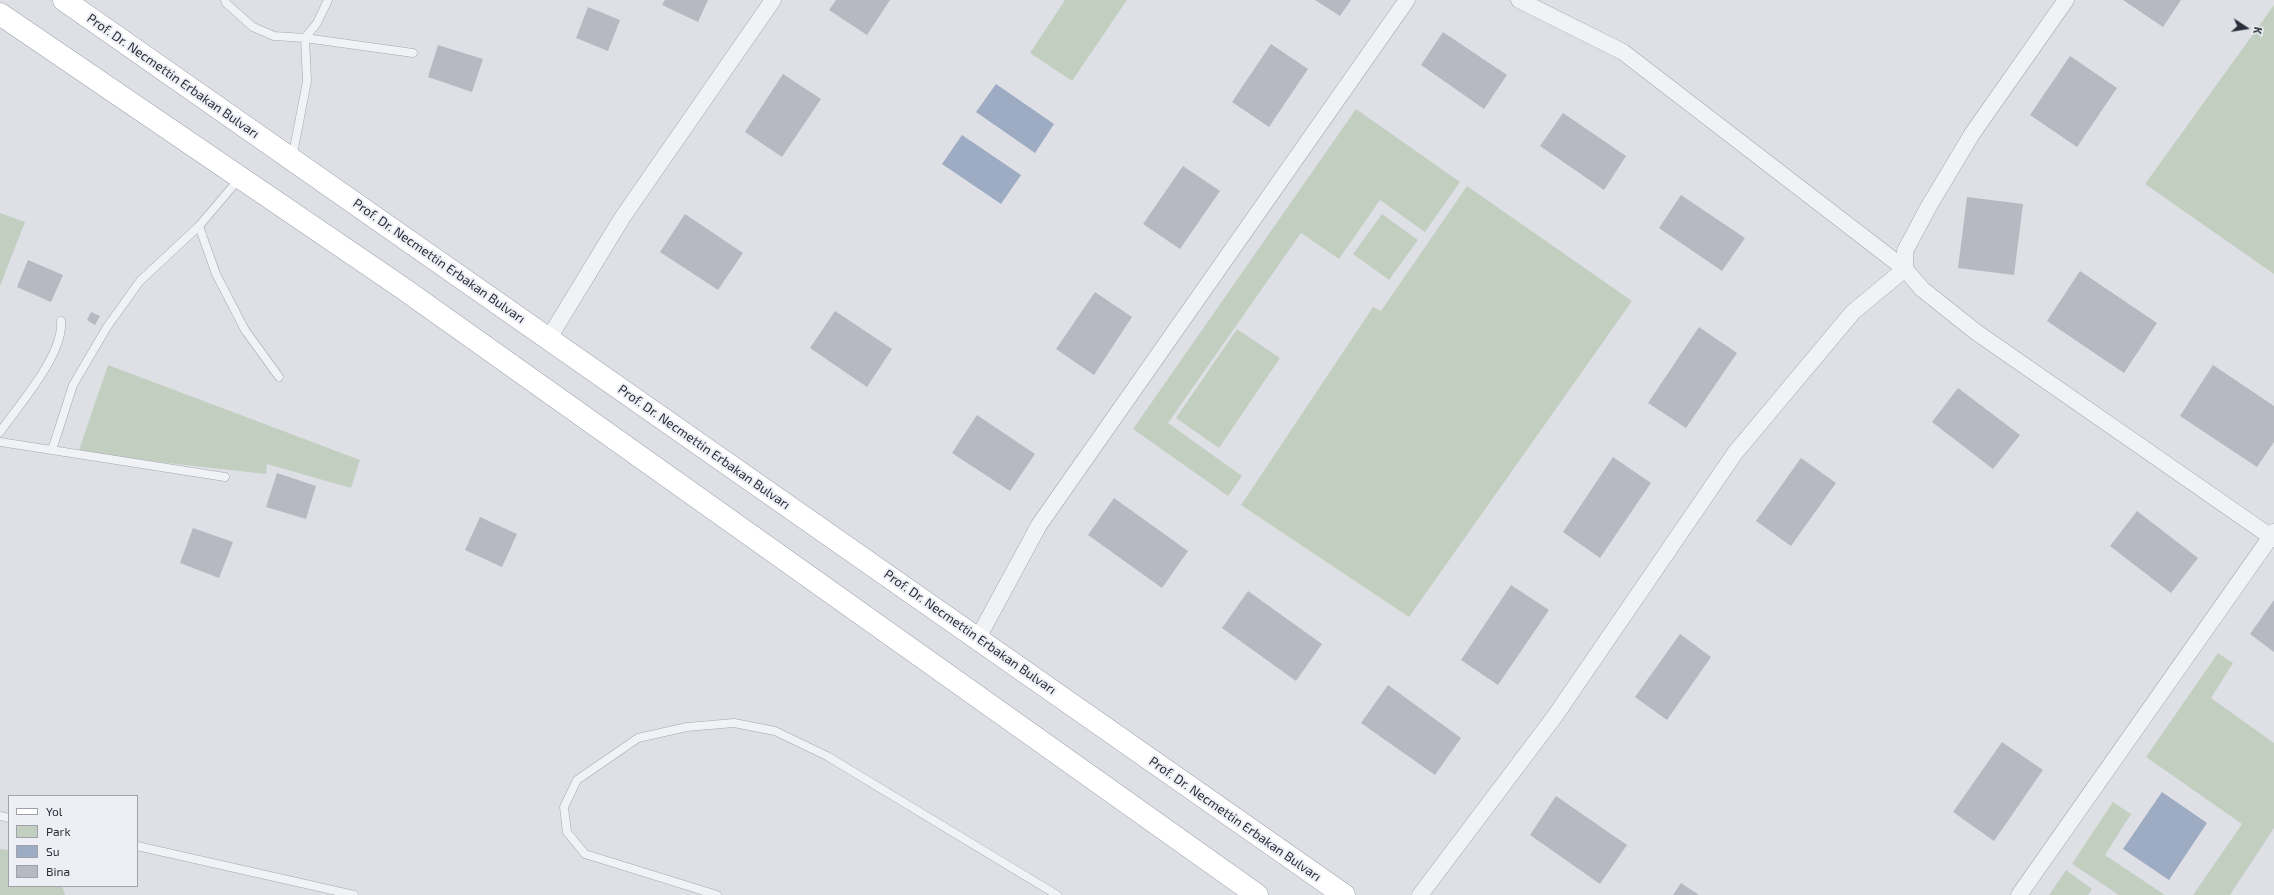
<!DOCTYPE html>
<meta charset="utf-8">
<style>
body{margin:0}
#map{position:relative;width:2274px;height:895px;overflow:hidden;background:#dee0e6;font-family:"Exo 2",sans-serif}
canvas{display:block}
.legend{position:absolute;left:8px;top:795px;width:130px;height:92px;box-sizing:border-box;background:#edeff4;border:1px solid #9fa2aa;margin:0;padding:5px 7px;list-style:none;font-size:12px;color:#292e3b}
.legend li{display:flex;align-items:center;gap:8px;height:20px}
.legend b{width:20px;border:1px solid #9fa2aa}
.north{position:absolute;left:2226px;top:8px;width:40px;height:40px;-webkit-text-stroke:3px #edeff4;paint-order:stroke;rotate:102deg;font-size:11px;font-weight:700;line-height:16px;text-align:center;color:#292e3b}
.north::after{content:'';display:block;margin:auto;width:14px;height:18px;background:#292e3b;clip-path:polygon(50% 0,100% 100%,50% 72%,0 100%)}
</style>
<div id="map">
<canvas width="2274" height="895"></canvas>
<ul class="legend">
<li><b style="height:5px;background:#fff"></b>Yol</li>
<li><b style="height:11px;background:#c2cfc0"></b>Park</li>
<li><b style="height:11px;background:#9dabc3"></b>Su</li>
<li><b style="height:11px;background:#b6b9c2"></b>Bina</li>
</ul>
<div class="north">K</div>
</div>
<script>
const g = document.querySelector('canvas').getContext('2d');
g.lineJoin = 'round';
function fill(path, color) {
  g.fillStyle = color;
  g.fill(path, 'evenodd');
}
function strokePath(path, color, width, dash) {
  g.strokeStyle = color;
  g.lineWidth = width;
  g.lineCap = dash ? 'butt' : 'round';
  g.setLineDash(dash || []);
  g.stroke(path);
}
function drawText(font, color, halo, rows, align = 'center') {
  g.font = font + ' "Exo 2",sans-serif';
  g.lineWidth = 4;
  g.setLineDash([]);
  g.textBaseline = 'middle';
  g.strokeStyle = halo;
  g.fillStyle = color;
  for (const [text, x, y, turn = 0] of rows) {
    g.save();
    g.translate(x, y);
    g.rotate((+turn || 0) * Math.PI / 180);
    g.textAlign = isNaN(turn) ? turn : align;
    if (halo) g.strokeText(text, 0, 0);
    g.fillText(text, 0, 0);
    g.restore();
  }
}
const green = new Path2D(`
 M1065,0H1127L1072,81L1030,53Z
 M2274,5V274L2145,184Z
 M1356,109L1460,182L1425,232L1380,200L1339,259L1301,233L1168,423L1242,476L1228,496L1133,429Z
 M1467,186L1632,301L1409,617L1241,505L1373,307L1381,311Z
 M0,213L25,222L0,286Z
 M1382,214L1418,240L1389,280L1353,254Z
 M1237,329L1280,358L1219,448L1176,418Z
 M108,365L360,460L351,488L267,464L266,474L78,453Z
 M2218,653L2233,663L2211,698L2274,743V828L2230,895H2193L2242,824L2146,757Z
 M2113,802L2131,814L2105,855L2165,895H2119L2072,864Z
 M0,849L9,850V886H62L65,895H0Z
 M2066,870L2092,889L2088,895H2049Z`);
const water = new Path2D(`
 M996,84L1054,124L1035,153L976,112Z
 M962,135L1021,175L1001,204L942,164Z
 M2162,792L2207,823L2169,880L2123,849Z`);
const building = new Path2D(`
 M665,0H708L698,22L662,5Z
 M836,0H890L867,35L829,10Z
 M1315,0H1351L1340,16Z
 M2123,0H2181L2163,27Z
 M588,7L620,20L608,51L576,38Z
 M1443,32L1507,75L1484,109L1421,65Z
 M1271,44L1308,69L1269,127L1232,102Z
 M438,45L483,59L472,92L428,77Z
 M2070,56L2117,88L2077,147L2030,115Z
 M783,74L821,99L782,157L745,132Z
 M1563,113L1626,156L1604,190L1540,146Z
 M1183,166L1220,191L1180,249L1143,224Z
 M1681,195L1745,238L1722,271L1659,228Z
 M1967,197L2023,204L2014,275L1958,268Z
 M685,214L743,253L718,290L660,252Z
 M28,260L63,275L51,302L17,287Z
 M2080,271L2157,323L2124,373L2047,321Z
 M1095,292L1132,317L1094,375L1056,349Z
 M835,311L892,349L867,387L810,348Z
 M91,312L100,316L95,325L87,320Z
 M1699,327L1737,353L1686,428L1648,403Z
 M2213,365L2274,406V442L2257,467L2180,416Z
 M1958,388L2020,435L1993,469L1932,422Z
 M977,415L1035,454L1010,491L952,453Z
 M1613,457L1651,483L1600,558L1563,532Z
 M1801,458L1836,483L1791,546L1756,521Z
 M277,473L316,486L306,519L266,507Z
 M1114,498L1188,551L1162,588L1088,535Z
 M2137,511L2198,558L2171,593L2110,546Z
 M480,517L517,534L502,567L465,550Z
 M193,528L233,542L219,578L180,563Z
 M1511,585L1549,610L1498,685L1461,660Z
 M1248,591L1322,644L1296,681L1222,628Z
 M2274,600V652L2250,634Z
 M1680,634L1711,657L1667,720L1635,697Z
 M1388,685L1461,738L1435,775L1361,723Z
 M2002,742L2043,770L1994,841L1953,812Z
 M1556,796L1627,845L1600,884L1530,835Z
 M1681,883L1699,895H1673Z`);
const service = new Path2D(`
 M225,0L226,3L253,27L274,36L305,38L317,23L328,0
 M292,159L307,81L305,38L413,53
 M199,226L216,274L245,330L279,377
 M0,432C19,405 64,354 61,321
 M0,442L225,477
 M52,450L73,385L107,327L140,281L199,226L239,179
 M0,816L9,818
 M137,846L354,895
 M717,895L585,854L567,832L564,807L577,780L638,738L687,727L734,723L775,731L827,756L1057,895`);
const minor = new Path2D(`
 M2066,0L1972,134L1929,206L1905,251V269L1922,289L1976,332L2274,539
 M549,338L622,218L773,0
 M978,638L1039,525L1407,0
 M1420,895L1555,716L1735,453L1853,312L1905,269L1623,52L1519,0
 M2019,895L2274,532`);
const primary = new Path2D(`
 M64,0L1344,895
 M0,14L401,287L1257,895`);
const streetNames = [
 ["Prof. Dr. Necmettin Erbakan Bulvarı",173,76,35],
 ["Prof. Dr. Necmettin Erbakan Bulvarı",439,261,35],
 ["Prof. Dr. Necmettin Erbakan Bulvarı",704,447,35],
 ["Prof. Dr. Necmettin Erbakan Bulvarı",970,632,35],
 ["Prof. Dr. Necmettin Erbakan Bulvarı",1235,819,35]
];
fill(green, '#c2cfc0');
fill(water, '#9dabc3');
fill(building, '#b6b9c2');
strokePath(service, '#a4a7af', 9);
strokePath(minor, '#a4a7af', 17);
strokePath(primary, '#9fa4b0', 23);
strokePath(service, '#f0f2f5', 8);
strokePath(minor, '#f0f2f5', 16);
strokePath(primary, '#fff', 22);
drawText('13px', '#292e3b', '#edeff4', streetNames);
</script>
